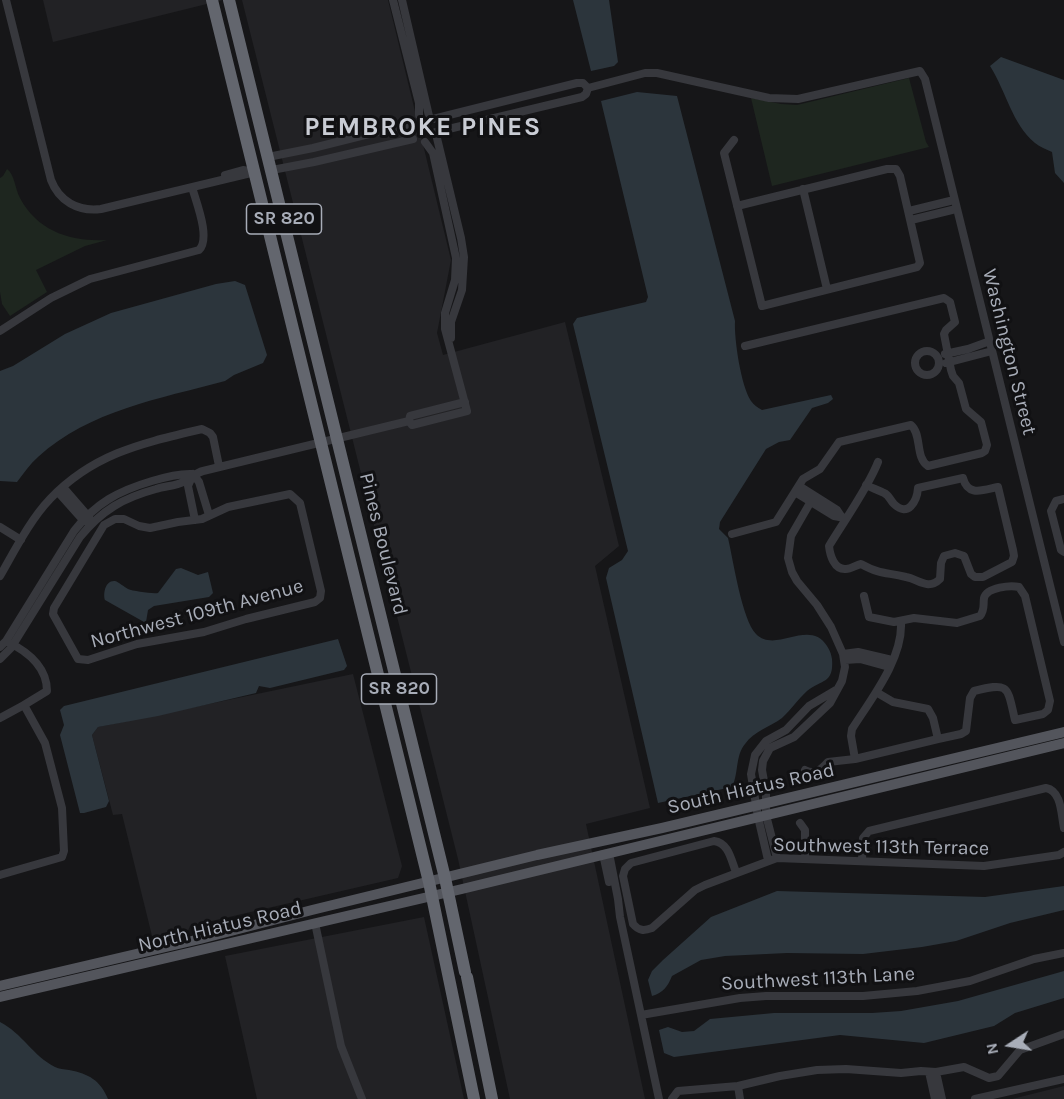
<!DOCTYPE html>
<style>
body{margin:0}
#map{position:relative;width:1064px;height:1099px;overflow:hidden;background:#161618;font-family:Karla,sans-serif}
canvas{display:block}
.north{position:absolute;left:980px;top:1015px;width:60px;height:60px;-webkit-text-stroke:4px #111113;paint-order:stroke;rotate:258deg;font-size:16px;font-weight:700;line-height:24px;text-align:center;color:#a8adb8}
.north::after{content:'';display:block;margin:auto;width:21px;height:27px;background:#a8adb8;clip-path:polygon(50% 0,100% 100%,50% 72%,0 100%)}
</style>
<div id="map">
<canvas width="1064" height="1099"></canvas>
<div class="north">N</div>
</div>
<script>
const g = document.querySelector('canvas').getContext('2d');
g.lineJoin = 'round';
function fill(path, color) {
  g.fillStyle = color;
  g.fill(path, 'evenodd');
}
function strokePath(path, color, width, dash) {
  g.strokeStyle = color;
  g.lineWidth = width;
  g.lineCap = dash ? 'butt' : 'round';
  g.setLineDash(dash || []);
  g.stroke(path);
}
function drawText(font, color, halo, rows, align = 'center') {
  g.font = font + ' Karla,sans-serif';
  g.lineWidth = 6;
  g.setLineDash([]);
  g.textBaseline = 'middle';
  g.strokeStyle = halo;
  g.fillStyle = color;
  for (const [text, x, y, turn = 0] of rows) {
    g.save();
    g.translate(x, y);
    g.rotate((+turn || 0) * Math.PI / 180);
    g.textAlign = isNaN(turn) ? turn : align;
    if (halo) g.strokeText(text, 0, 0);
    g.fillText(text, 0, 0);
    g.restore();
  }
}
const built = new Path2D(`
 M43,0H223L53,42Z
 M242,0H388L451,260L437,333L443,355L565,322L619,546L595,566L650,808L586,824L645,1099H510L458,859Z
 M353,674L402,866L398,878L190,926L187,933L153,940L122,814L113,815L92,735L98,727Z
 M424,917L464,1099H257L225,956Z
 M1064,1086V1099H1012Z`);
const green = new Path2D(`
 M909,78L926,142L929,147L772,186L751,98L781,104L797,105Z
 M7,169C15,175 15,189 20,198C38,232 72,242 107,240L85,246L36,270L47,292L10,316L2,304L0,292V178L3,176Z`);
const water = new Path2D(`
 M573,0H609L618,62L614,66L591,71Z
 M1001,57L1064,80V183L1055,173L1052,152C1046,149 1040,147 1035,143C1012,124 1006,91 990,66Z
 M637,92L677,96L735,321C734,339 741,386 751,401C754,405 757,407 762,410L831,395L833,399L828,403L812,408L790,440L779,442L766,449L720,522L719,529L728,538C733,559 742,620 756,634C776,654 809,618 827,646C830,651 831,653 832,659C834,684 822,679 807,691C798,699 791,710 782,718C770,727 754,731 745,744C735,756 739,773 732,787L658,803L606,578L609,568L622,560L628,551L573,324L577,318L646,302L648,297L601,101Z
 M235,281L245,285L267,355L263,363L234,375L225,381C159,399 90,410 38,457C30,464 24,473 17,482L0,481V371L13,366L65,334L111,313L216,284Z
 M181,568L198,575L208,572L213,593L209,597L154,606L148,610L146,622H144L105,600C103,594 105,580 115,581C119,582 124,587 128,589C133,591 152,594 158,593L176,569Z
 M338,639L347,666L344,670L270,688L259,686L256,693L158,716L98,727L92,735L109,801L106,807L84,813H80L60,735L64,725L60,710L64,706Z
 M1064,886V910L1010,923L956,941L922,947L863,954L787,953L725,956L701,960L672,976C668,986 663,993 652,996L648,980L652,971L663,960L711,917L777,891L985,897Z
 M1064,971V998L1015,1013L994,1026L924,1043L840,1035L674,1057L664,1053L659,1030L668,1027L682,1032L694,1031L710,1019L774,1013H872L901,1011L958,1001Z
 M0,1022C22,1033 33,1056 55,1067C59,1069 64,1069 69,1070C89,1074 100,1080 108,1099H0Z`);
const minor = new Path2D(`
 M6,0L51,180C59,201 78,212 101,209L255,172
 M393,0L419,103V115
 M402,0L429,116
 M588,88L645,73H657L769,98L798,99L920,71L925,79L1064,642
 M433,119L577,83H583L588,88
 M436,132L582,97L586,94L588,88
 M436,134L461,238L464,257L462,290L451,322V338
 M734,140L724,153L762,306L917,267L920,263L900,176L896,169H887L737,206
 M268,157L313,148L409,124
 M272,170L314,162L413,139
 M225,175L243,170L254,172
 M803,189L827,289
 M909,211L954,200
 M911,220L956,209
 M0,331L51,298L90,279L199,250C211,238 196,202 192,187
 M915 363a12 12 0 1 1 24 0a12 12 0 1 1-24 0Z
 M945,354L968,349L990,341
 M946,363L992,351
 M409,421L412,425L467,411L445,329V313L455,280L456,258L433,153L425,142
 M193,474L199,482L209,515
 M192,477L188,486L195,520
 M866,485C872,488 878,490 884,493C889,495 890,500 894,504C908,518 917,501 918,488L963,478C968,497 983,490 998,487L1013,550L1014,556L1012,562L983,577H975L971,574L964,556L955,553L944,556L941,563L940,579C928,591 918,579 906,577C886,572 881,575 861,564C856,565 851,569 846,569C834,570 830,555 829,546C844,521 868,488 878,462
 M799,486L837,510L841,516
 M63,487L89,517
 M58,492L83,520L88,522
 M795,492L834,516L845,518
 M290,494L300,503L321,591L320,598L315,602L246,619L204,632L137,644L88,660L78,659L53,614L54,608L104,525L115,519H124L139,526L150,528L178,522L202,519L228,507Z
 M1064,499L1056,501L1051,511L1061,550L1064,552
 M0,527L21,540
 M732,534L776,522L803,479L820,469L839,442L911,425C922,434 915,458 928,466L982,453L985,451L987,445L981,422L966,409L959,383L953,376L951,370L944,334L946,330L955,322L950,302L944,298L745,346
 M0,576C15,550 30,520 50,499C94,453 143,443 202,429L210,433L213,437L219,466
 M864,596L869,617L894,622L914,618L957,623L980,616C985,610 983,605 984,598C987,587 1011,585 1019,587L1025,596L1050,701L1048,710L1043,714L1015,720C1007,686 1010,682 974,691L970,698L966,731L961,734L938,739L933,718L928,709L893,702L876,692
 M0,647L6,641L74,531C96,503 118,491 152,481C165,477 179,473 193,474
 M843,654L858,652L892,660
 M0,659L11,648L80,537C102,510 123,498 156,489C165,486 176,486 183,482C191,479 195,473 203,471L409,421L410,416L465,402
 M845,660L860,659L889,667
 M0,718L24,705
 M855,759L851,736L852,729C871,699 903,659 901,622
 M805,770C815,775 821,770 828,762L855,759L938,739
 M800,823L805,830V859
 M609,853L618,899L620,917L659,1099
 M603,854L609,882
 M777,858L766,815V792L762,770L763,761L770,748L794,737L830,703L842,681L845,667L843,654L831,627L817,605L797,581L792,572L788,558L791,536L814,496
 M768,860L758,817L751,774L755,755L766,741L786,730L809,706L836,690
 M862,861L863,838L869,831L1046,788C1062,791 1061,815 1064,828
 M736,872C731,860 729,843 714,841L631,863L625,869L623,876L633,924C639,931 644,931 652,928L695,890L705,885L777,858L984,866L1059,855L1064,852
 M0,875L62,857L64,851L62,808L45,743L24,705L47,691C47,666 27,651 6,641
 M315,923L341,1046L362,1099
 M641,1015L740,998L766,996H863L917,991L970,981L1034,959L1064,953
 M929,1072L935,1099
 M936,1072L942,1099
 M738,1086L740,1099
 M672,1099L678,1091L738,1086L780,1076L817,1070L846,1069L901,1073L921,1071L936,1072L964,1067L989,1078L998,1076L1020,1050L1064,1034
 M975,1099L1064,1079`);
const major = new Path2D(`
 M0,986L200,939L312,910L537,855L662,828L1064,732
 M0,997L462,889L1064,743`);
const highway = new Path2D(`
 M212,0L429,882L474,1099
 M229,0L445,878L465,972
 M467,977L492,1099`);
const shields = [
 [284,219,75],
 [399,689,75]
];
const shieldNames = [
 ["SR 820",284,219],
 ["SR 820",399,689]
];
const streetNames = [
 ["Washington Street",1009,352,76],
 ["Pines Boulevard",383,544,76],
 ["Northwest 109th Avenue",197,614,-15],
 ["South Hiatus Road",751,789,-13],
 ["Southwest 113th Terrace",881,847,1],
 ["North Hiatus Road",220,927,-13],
 ["Southwest 113th Lane",818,979,-3]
];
const districtNames = [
 ["PEMBROKE PINES",423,128]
];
fill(built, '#222225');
fill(green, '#1e261f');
fill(water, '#2c353c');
strokePath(minor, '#37383d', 8);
strokePath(major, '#53555c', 10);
strokePath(highway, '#63666e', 12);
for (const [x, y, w] of shields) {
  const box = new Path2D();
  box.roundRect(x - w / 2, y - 15, w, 30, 4.5);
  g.fillStyle = '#111113';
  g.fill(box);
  strokePath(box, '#a8adb8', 1.5);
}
drawText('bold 18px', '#a8adb8', null, shieldNames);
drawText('20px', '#a8adb8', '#111113', streetNames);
g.letterSpacing = '1.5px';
drawText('bold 26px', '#c9ccd4', '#111113', districtNames);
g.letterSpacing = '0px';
</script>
